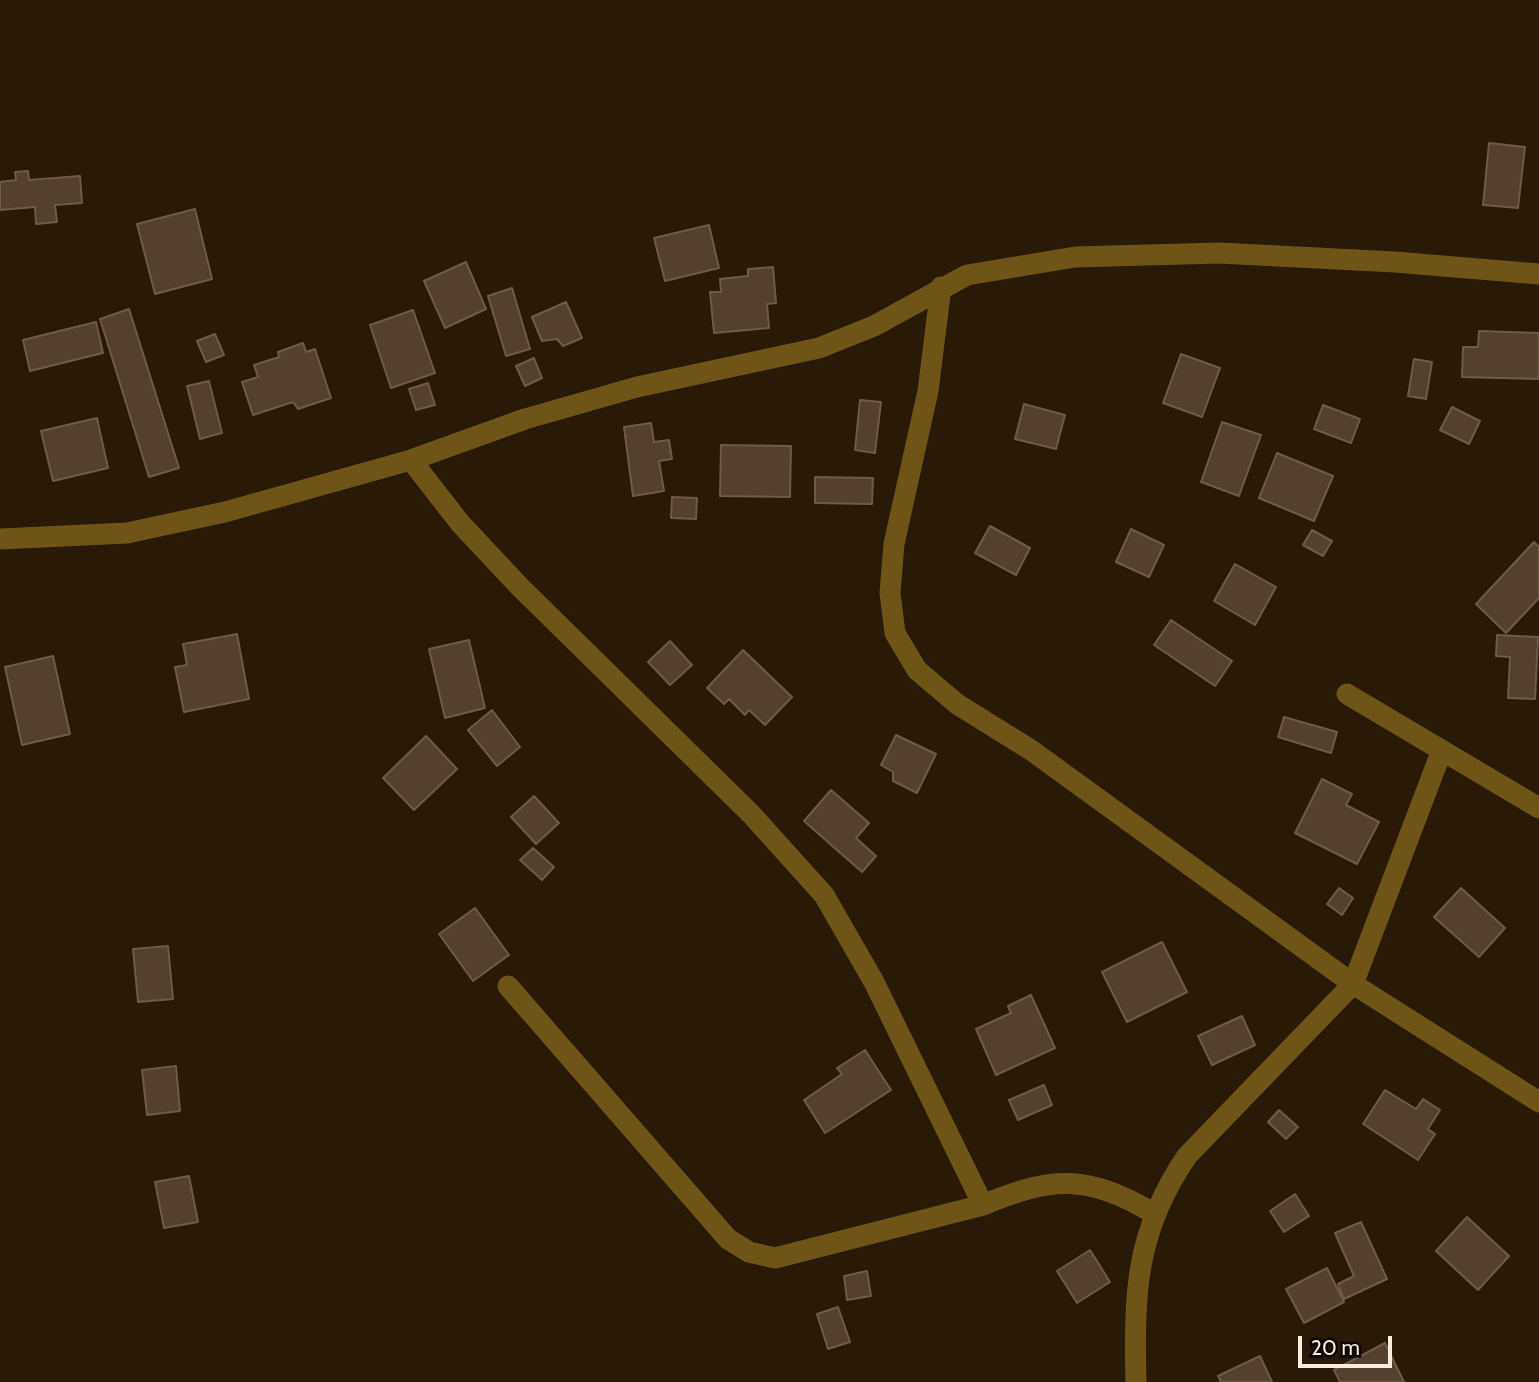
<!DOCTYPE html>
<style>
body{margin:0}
#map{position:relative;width:1539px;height:1382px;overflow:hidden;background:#291907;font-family:Cabin,sans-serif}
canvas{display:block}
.scale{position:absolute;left:1298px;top:1336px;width:94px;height:32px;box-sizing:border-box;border:4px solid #f8ece1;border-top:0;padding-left:9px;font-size:21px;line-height:24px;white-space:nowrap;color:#f8ece1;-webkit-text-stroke:5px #0c0602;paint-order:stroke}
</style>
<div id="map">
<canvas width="1539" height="1382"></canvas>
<div class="scale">20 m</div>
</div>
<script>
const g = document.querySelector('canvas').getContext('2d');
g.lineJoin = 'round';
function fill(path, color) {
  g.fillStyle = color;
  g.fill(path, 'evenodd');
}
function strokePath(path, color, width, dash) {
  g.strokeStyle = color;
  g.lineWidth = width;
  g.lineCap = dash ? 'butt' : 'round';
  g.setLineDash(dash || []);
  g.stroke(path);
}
const building = new Path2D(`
 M1489,143L1525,147L1518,208L1483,205Z
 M28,171L29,180L80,176L82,203L55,205L57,222L36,224L35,207L0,210V182L16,180L15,172Z
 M195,209L212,279L155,294L137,224Z
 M709,225L719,268L665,281L654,238Z
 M466,262L486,309L445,328L424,281Z
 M773,267L776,303L767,304L769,328L714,333L710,292H721L720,279L748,276V269Z
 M512,288L530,349L506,356L488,296Z
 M566,302L582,338L563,346L557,339L542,341L532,317Z
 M129,309L179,468L149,477L100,319Z
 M413,310L435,373L391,388L370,325Z
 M96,322L103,353L30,371L23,340Z
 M1479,331L1539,333V379L1462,377L1463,347H1478Z
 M215,334L224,355L206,362L197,341Z
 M303,343L306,352L315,349L331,398L298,409L293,402L253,415L242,382L258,377L254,365L279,357L278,352Z
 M1181,354L1220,368L1202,417L1163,403Z
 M534,358L542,378L525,386L516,366Z
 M1414,359L1432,362L1426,399L1408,396Z
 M209,381L222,433L200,439L187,386Z
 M428,383L435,405L416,410L409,389Z
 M860,400L881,402L875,453L855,450Z
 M1024,404L1065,415L1056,449L1015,439Z
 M1323,405L1360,419L1351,443L1314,429Z
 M1452,407L1480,421L1469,444L1440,430Z
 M97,418L108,468L53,481L41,431Z
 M1222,422L1261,435L1239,496L1201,482Z
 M651,423L654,442L669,440L672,459L659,461L664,491L633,496L624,427Z
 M721,445L791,446L790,497L720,496Z
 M1277,453L1333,476L1314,521L1259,498Z
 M815,477L873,478L872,504L815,503Z
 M672,497L697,498L696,519L671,518Z
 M990,526L1030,548L1016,575L975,553Z
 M1131,529L1164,545L1149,577L1116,562Z
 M1312,530L1332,541L1323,556L1303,545Z
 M1534,542L1539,547V598L1506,633L1476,604Z
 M1235,564L1276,587L1255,625L1214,601Z
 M1171,620L1232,661L1215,686L1154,645Z
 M237,634L249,699L184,712L175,667L187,665L183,644Z
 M1497,635L1538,637L1535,699L1508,698L1510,657L1496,656Z
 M469,640L485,708L445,718L429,649Z
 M670,641L692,665L670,685L648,662Z
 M743,650L792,697L765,725L749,710L745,715L729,699L724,704L707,688Z
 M53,656L70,734L22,745L5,667Z
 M492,710L520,747L497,766L468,730Z
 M1284,717L1337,732L1331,753L1278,737Z
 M896,735L936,754L917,793L893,781V772L881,765Z
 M426,736L457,769L414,810L383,778Z
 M1322,779L1352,794L1346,805L1379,822L1357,864L1295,833Z
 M831,790L869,823L856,838L876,856L862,872L804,821Z
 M534,796L559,823L536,844L511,817Z
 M533,848L554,867L542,880L520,860Z
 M1339,888L1353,898L1342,915L1327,904Z
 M1461,888L1505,928L1479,957L1434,917Z
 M475,908L509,955L473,981L439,934Z
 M1162,942L1187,992L1127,1022L1102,972Z
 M168,946L173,999L138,1002L133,949Z
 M1031,995L1055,1048L996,1075L976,1029L1011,1013L1008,1006Z
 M1242,1016L1255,1045L1212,1065L1198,1036Z
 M865,1050L891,1090L825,1133L804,1100L842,1074L837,1068Z
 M176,1066L180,1111L147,1115L142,1070Z
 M1044,1085L1052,1105L1018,1120L1009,1100Z
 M1385,1090L1416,1109L1423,1099L1440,1110L1428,1129L1435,1134L1418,1160L1363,1124Z
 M1279,1110L1298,1127L1286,1139L1268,1122Z
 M189,1176L198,1222L164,1228L155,1182Z
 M1295,1194L1309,1216L1284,1232L1270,1211Z
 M1467,1217L1509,1256L1478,1290L1436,1251Z
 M1361,1222L1387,1279L1344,1299L1338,1284L1354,1276L1335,1233Z
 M1090,1250L1110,1282L1077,1303L1057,1271Z
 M1327,1268L1344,1302L1304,1323L1286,1289Z
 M867,1271L871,1296L847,1300L844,1276Z
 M838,1307L850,1342L828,1349L817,1314Z
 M1385,1343L1404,1382H1340L1334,1370Z
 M1260,1356L1272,1382H1221L1218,1376Z`);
const street = new Path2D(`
 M941,287L928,391L894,544L890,593L895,633L917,670L957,704L1031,750L1353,984L1539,1102
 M411,460L460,523L519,586L751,814L824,895L874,982L983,1205C1053,1176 1086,1174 1153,1213
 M0,539L127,533L225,512L411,460L525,419L637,387L819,348L874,326L967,275L1075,257L1219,253L1395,262L1539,274
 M1347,694L1539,808
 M508,986L728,1239L749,1252L775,1258L983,1205
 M1136,1382C1134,1293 1135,1232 1187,1156L1353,984L1442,750`);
fill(building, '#53402e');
strokePath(building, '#6e5a47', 2);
strokePath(street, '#6e5416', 21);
</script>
